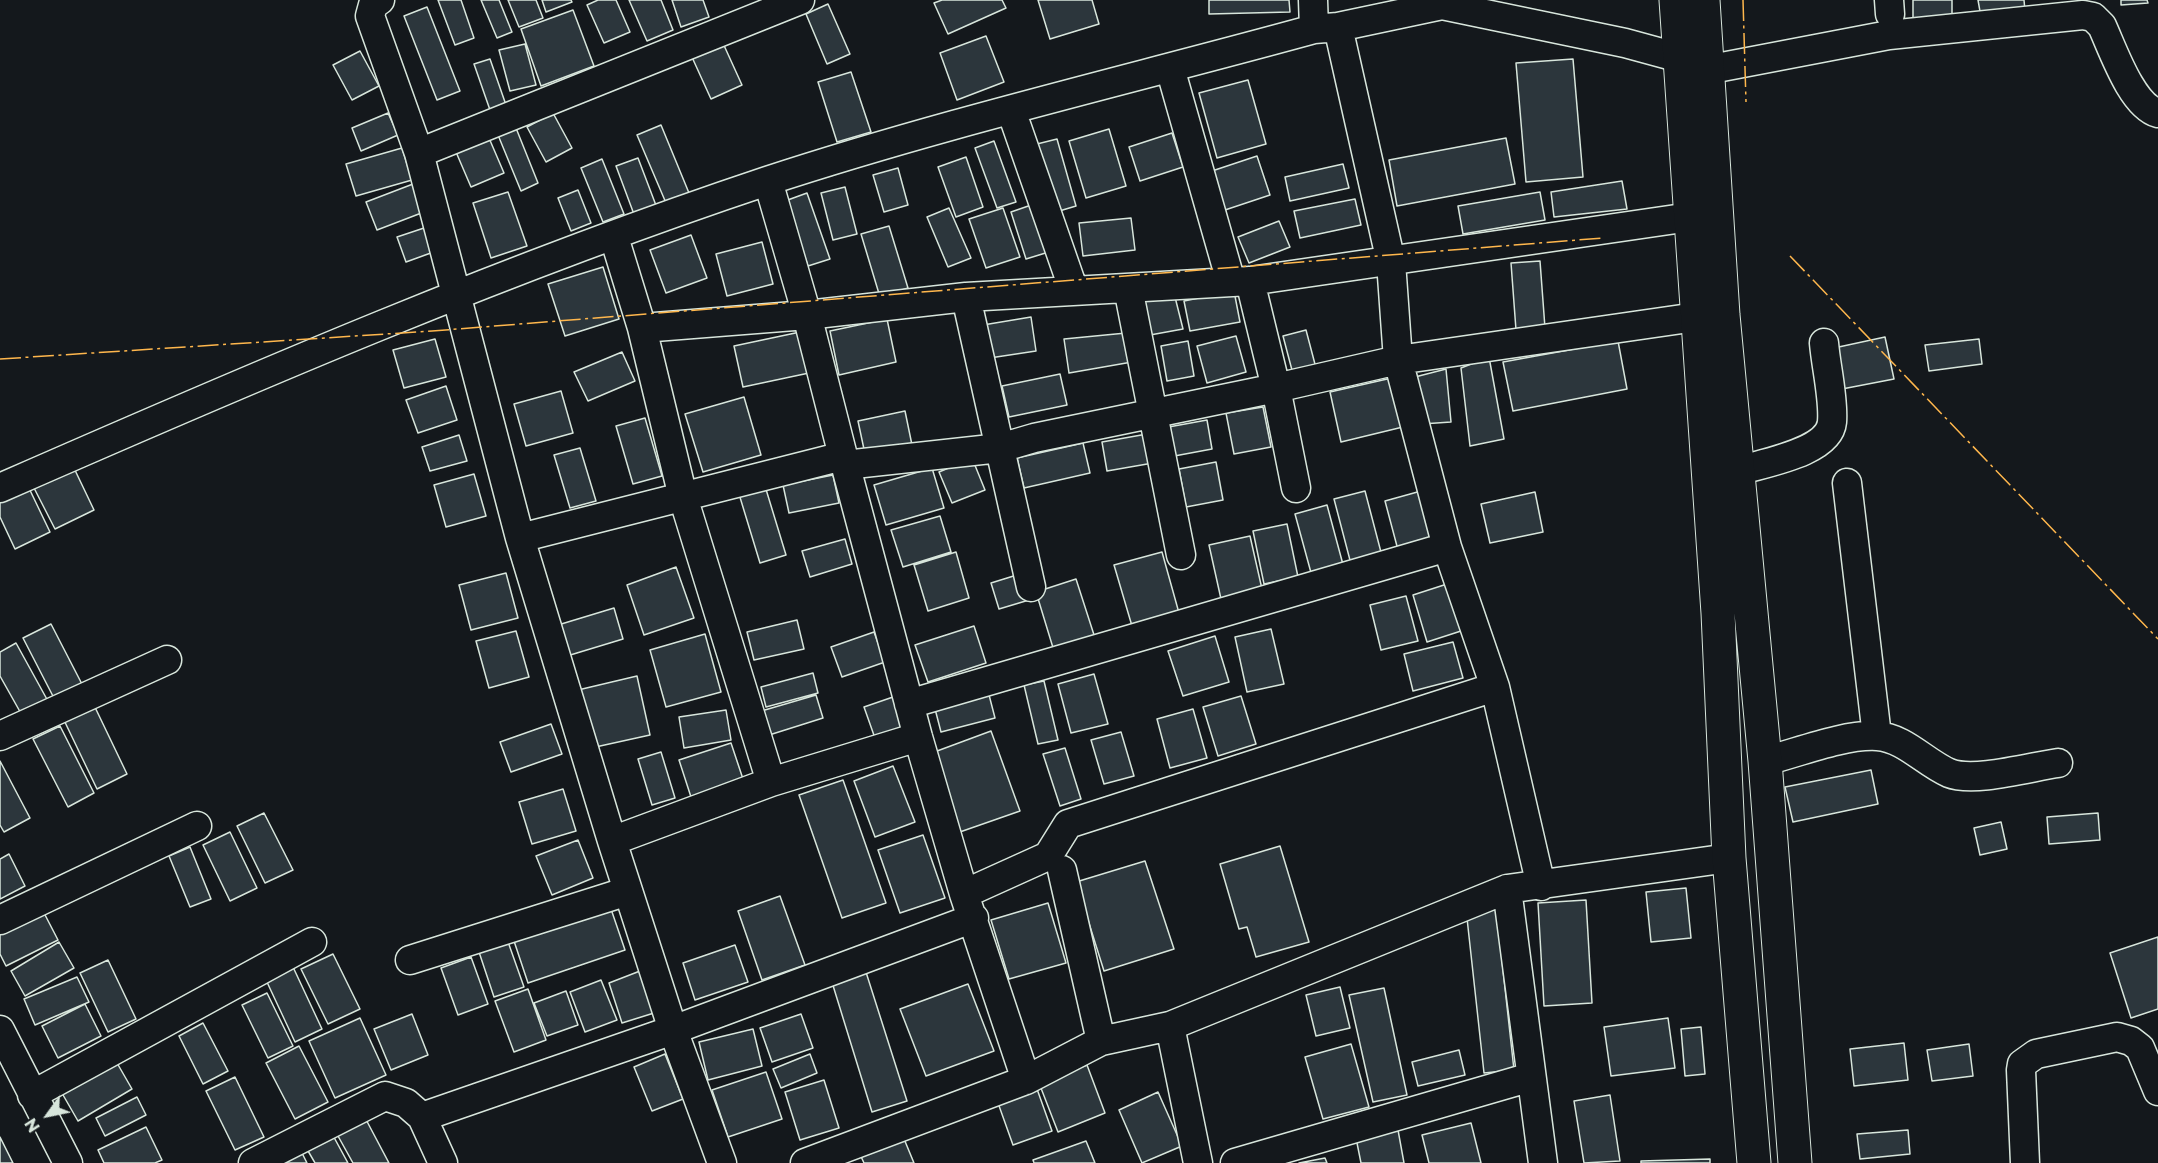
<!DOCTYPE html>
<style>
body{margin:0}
#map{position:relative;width:2158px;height:1163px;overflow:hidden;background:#14181c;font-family:Montserrat,sans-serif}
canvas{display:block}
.north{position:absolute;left:18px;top:1085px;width:60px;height:60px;-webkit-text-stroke:4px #14181c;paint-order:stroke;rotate:237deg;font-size:16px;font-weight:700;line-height:24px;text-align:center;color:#d8e6dc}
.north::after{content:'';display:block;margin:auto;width:21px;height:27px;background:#d8e6dc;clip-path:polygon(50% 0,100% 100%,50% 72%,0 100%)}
</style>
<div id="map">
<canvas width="2158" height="1163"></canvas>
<div class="north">N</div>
</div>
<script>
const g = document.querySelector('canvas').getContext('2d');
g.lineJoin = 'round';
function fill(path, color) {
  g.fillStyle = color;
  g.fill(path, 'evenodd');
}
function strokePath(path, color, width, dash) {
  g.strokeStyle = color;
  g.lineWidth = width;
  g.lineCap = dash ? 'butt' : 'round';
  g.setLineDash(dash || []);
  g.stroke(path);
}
const building = new Path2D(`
 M438,0H461L474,38L455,45Z
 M481,0H499L512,32L497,38Z
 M508,0H536L543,18L519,27Z
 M542,0H571L572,2L546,12Z
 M598,0H616L630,32L604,43L587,5Z
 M629,0H661L673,30L647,41Z
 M672,0H703L709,17L681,27Z
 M942,0H1002L1006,8L948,34L934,3Z
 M1038,0H1092L1099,24L1050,39Z
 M1209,0H1289L1290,12L1209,14Z
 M1913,0H1952V24H1913Z
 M1978,0H2024L2025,11L1981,17Z
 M2121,0H2147L2148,3L2121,5Z
 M828,4L850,54L827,64L806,14Z
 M427,7L460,91L437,100L404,16Z
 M573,10L594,66L541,86L521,29Z
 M986,36L1004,82L957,100L940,53Z
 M722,41L742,85L711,99L691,55Z
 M525,44L536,85L510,91L499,50Z
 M360,51L379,86L352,100L333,65Z
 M490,59L506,105L490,110L474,64Z
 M1573,59L1583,177L1526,182L1516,63Z
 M851,72L871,132L837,142L818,82Z
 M1248,80L1266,144L1217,158L1199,93Z
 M388,113L398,135L361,151L352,128Z
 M553,113L572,148L546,162L527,127Z
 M661,125L689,193L666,203L637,135Z
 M516,128L538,183L521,191L498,135Z
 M1109,129L1126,186L1086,198L1069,141Z
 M1172,133L1183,167L1140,181L1129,147Z
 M489,138L504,173L471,187L456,152Z
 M1506,138L1515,184L1397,206L1389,160Z
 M1057,139L1076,206L1056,212L1037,144Z
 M994,141L1016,202L997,208L975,148Z
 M402,148L412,180L356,196L346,164Z
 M1257,156L1270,195L1225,210L1212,171Z
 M966,157L983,207L956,217L938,167Z
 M638,158L657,208L635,217L616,166Z
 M602,159L624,214L603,222L581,168Z
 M1343,164L1349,188L1290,201L1285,177Z
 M898,168L908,205L884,212L873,175Z
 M1622,181L1627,209L1554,217L1551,192Z
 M413,184L424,212L377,230L366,202Z
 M845,187L857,234L833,240L821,193Z
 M578,190L591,223L571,231L558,198Z
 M508,192L527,246L491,258L473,203Z
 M1540,192L1545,220L1463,234L1458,206Z
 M807,193L830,259L808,266L785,201Z
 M1355,199L1361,225L1300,238L1294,211Z
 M1037,203L1052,251L1026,259L1011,212Z
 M949,208L971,258L948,267L927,217Z
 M1003,208L1020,257L986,268L969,219Z
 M1131,218L1135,250L1083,256L1079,223Z
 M1279,221L1290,247L1249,263L1238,237Z
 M430,226L439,250L406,262L397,237Z
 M889,226L908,288L880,297L861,234Z
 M691,235L707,278L666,293L650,250Z
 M762,242L773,284L727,296L716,254Z
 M1540,261L1545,328L1516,330L1511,263Z
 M603,267L619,319L565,336L548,284Z
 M1234,291L1240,322L1190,331L1184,301Z
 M1174,293L1183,329L1150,335L1141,300Z
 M1031,317L1036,351L983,359L977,326Z
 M887,319L896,362L839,375L830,331Z
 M1306,330L1316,368L1293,374L1283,336Z
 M800,332L809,373L743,387L734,346Z
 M1126,333L1132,362L1069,373L1064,339Z
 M1236,336L1246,372L1207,383L1197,346Z
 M1885,337L1894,379L1842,389L1834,348Z
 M435,339L446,377L404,388L393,350Z
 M1979,339L1982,364L1929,371L1925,345Z
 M1188,341L1194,376L1167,381L1161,346Z
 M1618,341L1627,389L1513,411L1503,362Z
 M622,352L635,381L588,401L574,372Z
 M1489,357L1504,439L1470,446L1461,368Z
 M1446,369L1451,422L1422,424L1415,377Z
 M1060,374L1067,405L1009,417L1002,386Z
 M1396,377L1407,426L1341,442L1330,392Z
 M446,386L457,420L418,433L406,400Z
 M561,391L573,433L526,446L514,404Z
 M744,397L761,455L703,472L685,414Z
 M1263,407L1271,447L1234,454L1226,413Z
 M905,411L912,445L865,454L858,421Z
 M645,418L662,476L633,484L616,426Z
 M1207,420L1212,449L1169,457L1163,428Z
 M1147,434L1153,463L1107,471L1102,442Z
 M459,435L467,461L430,471L422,447Z
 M1083,443L1090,473L1024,488L1017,458Z
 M580,448L596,501L570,508L554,455Z
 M972,458L985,490L952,503L939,472Z
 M1216,462L1223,500L1186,507L1179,469Z
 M73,466L94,510L55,529L33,486Z
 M932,468L944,508L886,525L874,485Z
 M474,474L486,516L446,527L434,485Z
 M833,475L839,503L789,513L783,485Z
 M27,484L50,532L15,549L0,517V497Z
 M765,486L786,555L760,563L739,494Z
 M1365,491L1382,556L1351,564L1334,499Z
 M1421,491L1435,540L1398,550L1385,501Z
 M1535,492L1543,532L1490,543L1481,504Z
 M1327,505L1345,572L1313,580L1295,514Z
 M940,516L951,552L903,567L891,530Z
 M1287,524L1298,577L1264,584L1253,531Z
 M1250,536L1262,589L1221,599L1209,545Z
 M845,539L852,564L810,577L802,551Z
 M956,552L969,598L928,611L914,565Z
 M1162,552L1179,613L1132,626L1114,565Z
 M676,567L694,618L644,635L627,585Z
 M506,573L518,618L471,630L459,585Z
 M1020,574L1029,600L999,609L991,583Z
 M1076,579L1095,638L1054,651L1036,592Z
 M1447,584L1461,631L1427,642L1413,595Z
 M1406,596L1418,641L1381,650L1370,605Z
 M614,608L623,639L567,656L558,625Z
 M797,620L804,649L754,660L747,632Z
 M51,624L84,688L56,702L23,638Z
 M974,626L986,663L928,682L915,645Z
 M1271,629L1284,684L1247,692L1235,637Z
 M516,631L529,677L489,688L476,641Z
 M874,632L885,662L842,677L831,647Z
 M705,634L721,692L666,707L650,650Z
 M1215,636L1229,682L1183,696L1168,651Z
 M1453,642L1463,678L1413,691L1404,654Z
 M16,643L49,703L23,717L0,676V652Z
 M813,673L818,693L766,707L761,687Z
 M1094,674L1108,724L1071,733L1058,684Z
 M637,676L650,735L591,748L578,690Z
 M1044,681L1058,740L1038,744L1024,685Z
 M988,691L995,718L941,732L934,705Z
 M816,695L823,718L766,736L758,712Z
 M1241,696L1256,744L1218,756L1203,707Z
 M893,697L906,730L876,741L864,707Z
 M92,701L127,774L97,789L62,716Z
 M1193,709L1207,758L1170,768L1157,719Z
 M726,710L731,740L684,748L679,717Z
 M551,724L562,754L511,772L500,742Z
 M60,726L94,793L68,807L33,739Z
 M991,731L1020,811L957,833L929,754Z
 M1121,732L1134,776L1104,784L1091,740Z
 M731,743L743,779L691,797L679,760Z
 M1065,748L1081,799L1060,806L1043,754Z
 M661,752L675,798L652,805L638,759Z
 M0,761L30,818L4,832L0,825Z
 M893,766L915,822L875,837L854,781Z
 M1871,770L1878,804L1793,822L1785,787Z
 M843,780L886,903L842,918L799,795Z
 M563,789L576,831L532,844L519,802Z
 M264,813L293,870L265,883L237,826Z
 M2098,813L2100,840L2049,844L2047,817Z
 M2001,822L2007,849L1980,855L1974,828Z
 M230,832L257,888L230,901L203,845Z
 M923,835L945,898L900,913L878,850Z
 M578,840L593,878L552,895L536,856Z
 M1280,846L1309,942L1256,957L1247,927L1239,929L1220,864Z
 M190,847L211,899L190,907L169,856Z
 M9,854L25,886L0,899V859Z
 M1145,861L1174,949L1104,971L1076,882Z
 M1686,888L1691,938L1651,942L1646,892Z
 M780,896L805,965L762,980L738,911Z
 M1586,900L1592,1003L1544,1006L1538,903Z
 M1048,903L1066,963L1009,979L991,920Z
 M1496,906L1514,1070L1484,1073L1466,909Z
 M611,909L625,950L528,983L514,941Z
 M43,911L58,940L6,966L0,954V932Z
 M2158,937V1009L2131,1018L2110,953Z
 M507,939L524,987L494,997L478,949Z
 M59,942L74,968L25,996L11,971Z
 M735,945L748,982L695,1000L683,963Z
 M333,954L360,1009L328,1024L301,969Z
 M471,957L488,1004L458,1015L441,968Z
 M108,960L136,1019L108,1032L80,973Z
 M293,967L322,1029L295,1042L266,980Z
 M865,969L907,1101L872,1112L831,979Z
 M640,971L654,1013L622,1023L609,983Z
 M77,977L89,1002L35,1025L24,999Z
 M601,980L617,1020L585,1032L570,992Z
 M968,984L994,1051L926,1076L900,1009Z
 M1340,987L1350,1028L1316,1036L1306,995Z
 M1384,988L1407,1095L1373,1102L1349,995Z
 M528,989L546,1040L514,1052L495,1001Z
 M566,991L578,1025L547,1036L534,1003Z
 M267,993L293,1046L268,1058L242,1005Z
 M85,1004L101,1036L58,1058L42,1026Z
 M412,1014L428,1055L391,1070L374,1029Z
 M801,1014L813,1048L772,1062L760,1028Z
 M360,1018L386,1075L335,1098L309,1041Z
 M1668,1018L1675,1068L1611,1076L1604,1027Z
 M203,1023L228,1071L203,1084L179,1036Z
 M1701,1027L1705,1074L1685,1076L1681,1029Z
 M753,1029L762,1066L708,1080L699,1042Z
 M1904,1043L1908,1080L1854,1086L1850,1049Z
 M1351,1044L1369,1107L1323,1119L1305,1057Z
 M1969,1044L1973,1076L1932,1081L1927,1050Z
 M299,1046L328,1102L295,1119L266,1063Z
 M1459,1050L1465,1075L1418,1086L1412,1062Z
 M665,1054L683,1099L652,1111L634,1067Z
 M810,1054L817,1073L781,1088L773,1069Z
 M113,1056L132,1089L78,1121L59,1088Z
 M1087,1065L1105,1113L1058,1132L1039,1083Z
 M766,1072L782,1119L728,1137L712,1090Z
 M235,1077L264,1137L235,1150L206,1091Z
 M824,1080L839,1128L800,1140L785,1092Z
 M1037,1089L1052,1131L1013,1145L998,1103Z
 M1158,1092L1182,1146L1142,1163L1119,1110Z
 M1610,1095L1620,1161L1584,1163L1574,1101Z
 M137,1097L146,1115L105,1136L96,1118Z
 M362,1112L389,1163H353L333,1127Z
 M1471,1123L1481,1163H1429L1422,1135Z
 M146,1127L162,1160L155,1163H104L98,1150Z
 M330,1130L348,1163H315L304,1144Z
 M1398,1130L1404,1163H1361L1356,1138Z
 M1908,1130L1910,1154L1860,1159L1857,1134Z
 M902,1134L914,1163H864L859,1152Z
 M0,1137L13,1163H0Z
 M1086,1141L1095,1163H1034L1033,1160Z
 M299,1147L307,1163H275Z
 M1325,1158L1327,1163H1299Z
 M1710,1159V1163H1641V1161Z`);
const minor = new Path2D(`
 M380,0L373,5L370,16L419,153L520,538L612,841L673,1030L722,1163
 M1313,0L1314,29
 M1889,0L1890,14
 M1338,27L1391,262L1398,360L1447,547L1495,687
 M1170,68L1231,282
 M1706,70L1889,35L2083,15L2093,17L2102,26C2113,50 2132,106 2158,113
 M1011,110L1074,291
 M419,153L800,0
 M614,237L642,328L683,497L771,782
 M1128,288L1181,555
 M966,297L1031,587
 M642,328L807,315L768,181
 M845,465L1000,448L1034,438L1276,388L1250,281
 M1738,471C1762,463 1829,453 1832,422C1834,399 1826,367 1824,343
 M1847,483L1877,736
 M0,488C253,377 506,268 767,181C947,122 1132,79 1314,29L1338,27L1442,5L1625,43L1680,58
 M1296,488L1276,388L1398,360L1696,317
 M520,538L843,456L807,315L966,297L1250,281L1690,217
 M909,704L1447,547
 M0,736L167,660
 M1765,761C1797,753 1844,734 1877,736C1905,738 1924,762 1949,773C1974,783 2030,767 2058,763
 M612,841L771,782L918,737
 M1062,870L1101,1041
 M1507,889L1543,1163
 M964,894L1048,856L1068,824L1495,687L1541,886
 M0,920L197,826
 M410,960L628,891
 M1170,1026L1198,1163
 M0,1030L68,1163
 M1026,1080L1101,1041L1170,1026L1507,889L1729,858
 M32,1095L312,942
 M253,1163L385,1096L406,1103L422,1117
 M443,1163L422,1117L673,1030L974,918
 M805,1163L1026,1080L964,894L918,737L843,456
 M1235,1163L1531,1077
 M2025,1163L2021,1070L2022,1064L2036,1054L2117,1037L2131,1041L2140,1048L2158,1091`);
const major = new Path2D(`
 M1676,0L1718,613L1729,858L1754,1163
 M1703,0L1723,315L1765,761L1795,1163`);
const power = new Path2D(`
 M1743,0L1746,102
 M1790,256L2158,639
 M0,359L432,331L1603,238`);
fill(building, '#2c363c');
strokePath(building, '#d8e6dc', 1.5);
strokePath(minor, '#d8e6dc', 31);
strokePath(major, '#d8e6dc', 35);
strokePath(minor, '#14181c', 28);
strokePath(major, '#14181c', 33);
strokePath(power, '#ffb74d', 1.5, [21, 4.5, 3, 4.5]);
</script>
